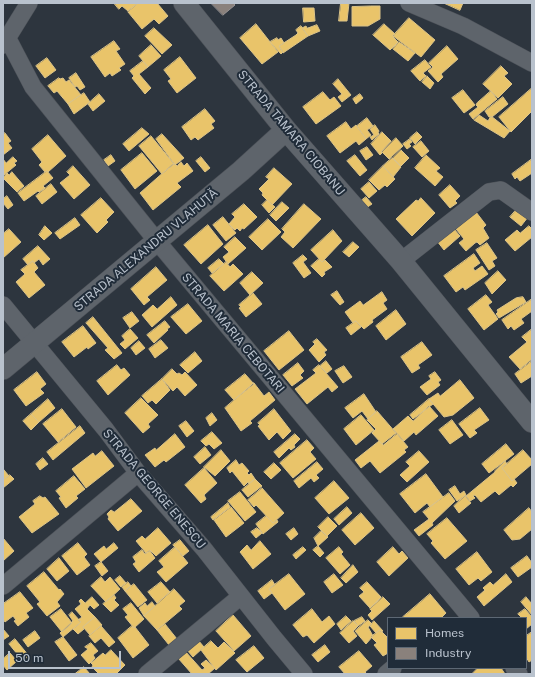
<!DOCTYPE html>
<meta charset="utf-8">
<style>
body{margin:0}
#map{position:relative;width:535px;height:677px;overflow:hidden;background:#2d353e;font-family:"Public Sans",sans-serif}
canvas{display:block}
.frame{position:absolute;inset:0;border:4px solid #b9c2cd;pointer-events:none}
.legend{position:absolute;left:387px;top:617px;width:140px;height:52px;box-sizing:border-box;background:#202c39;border:1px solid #5d6874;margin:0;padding:5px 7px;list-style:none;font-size:12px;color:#b9c2cd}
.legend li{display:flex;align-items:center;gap:8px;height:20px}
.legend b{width:20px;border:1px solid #5d6874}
.scale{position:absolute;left:8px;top:651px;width:113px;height:18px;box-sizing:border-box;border:2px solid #b9c2cd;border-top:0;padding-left:5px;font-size:12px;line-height:14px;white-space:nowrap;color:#b9c2cd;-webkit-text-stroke:3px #202c39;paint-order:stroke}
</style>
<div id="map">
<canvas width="535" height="677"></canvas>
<div class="frame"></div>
<ul class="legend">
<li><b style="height:11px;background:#e9c46a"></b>Homes</li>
<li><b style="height:11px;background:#8a817c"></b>Industry</li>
</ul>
<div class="scale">50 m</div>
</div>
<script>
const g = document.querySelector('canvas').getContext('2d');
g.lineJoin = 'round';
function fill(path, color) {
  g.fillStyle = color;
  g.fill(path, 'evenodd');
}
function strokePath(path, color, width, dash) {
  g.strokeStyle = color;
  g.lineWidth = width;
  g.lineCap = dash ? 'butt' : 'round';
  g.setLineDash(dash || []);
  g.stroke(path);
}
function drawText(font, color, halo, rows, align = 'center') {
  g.font = font + ' "Public Sans",sans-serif';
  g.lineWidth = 4;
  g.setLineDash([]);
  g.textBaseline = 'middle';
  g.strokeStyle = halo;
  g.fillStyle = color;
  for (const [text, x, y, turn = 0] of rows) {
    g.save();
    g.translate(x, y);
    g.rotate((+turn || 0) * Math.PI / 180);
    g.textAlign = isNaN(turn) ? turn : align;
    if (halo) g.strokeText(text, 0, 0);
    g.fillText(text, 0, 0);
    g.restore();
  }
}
const homes = new Path2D(`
 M114,3H138L128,11L122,6L119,9Z
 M138,3H157L168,16L159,24L154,19L142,29L128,12Z
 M341,3H349L347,21H339Z
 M444,3H463L460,10Z
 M371,6H380V19L368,26H352V7Z
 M303,8H314L315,21L304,22Z
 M409,18L435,40L421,57L393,36Z
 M256,24L278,52L262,64L240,38Z
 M384,24L395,34L393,37L398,42L390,50L373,35Z
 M317,25L320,31L308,36L302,28L306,26L307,28Z
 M301,26L308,36L283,53L279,46L296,35L298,33L296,30Z
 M154,28L172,45L162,54L145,36Z
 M277,38L278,40L281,38L284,43L279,46L283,52L281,54L270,42Z
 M114,41L120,49L116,51L125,64L119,68L121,70L112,76L110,73L105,77L91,57Z
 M399,42L415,53L408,61L393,49Z
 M151,45L161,56L148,67L139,56Z
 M447,46L458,59L441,74L443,77L438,82L428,71L433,67L429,63Z
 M180,57L196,78L177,93L168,81L171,79L164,70Z
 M47,58L56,70L45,78L36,66Z
 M425,60L431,67L423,73L426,76L420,81L411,71Z
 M143,61L148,67L139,74L151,88L145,94L132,78L134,76L130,71Z
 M501,66L508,73L504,76L512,84L498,98L483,84Z
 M76,73L85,87L80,90L77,86L75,87L69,78Z
 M427,76L434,83L430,89L422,82Z
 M59,78L60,79L63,78L66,82L69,80L81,95L68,104L57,91L54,93L48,86Z
 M338,79L351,95L342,102L338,97L342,94L333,84Z
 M532,88V111L511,132L499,117Z
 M463,90L475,105L464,113L452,98Z
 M491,91L497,99L473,119L469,114L478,107L476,105L477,103Z
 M323,92L330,100L334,97L341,106L316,124L303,107Z
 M84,93L90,102L74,114L68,104Z
 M99,94L105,101L93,111L88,104Z
 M360,94L363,98L356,104L353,99Z
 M503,97L508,104L492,117H489L485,111Z
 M205,109L215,121L211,124L214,128L198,140L195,137L191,140L182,127Z
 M479,115L488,121L491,116L510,131L504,138L474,120Z
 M367,118L373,126L367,130L371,135L366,139L357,126Z
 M346,122L351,129L356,125L366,139L359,145L356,141L340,153L327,136Z
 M375,125L379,131L378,133L379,134L372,140L370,137L374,135L370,129Z
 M142,128L149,134L129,151L123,144Z
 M382,132L391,141L381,152L382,153L380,155L371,144Z
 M417,132L422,137L415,144L410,138Z
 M5,133L11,141L8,143L12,148L3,155V134Z
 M162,134L184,158L175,165L156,139Z
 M48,135L66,156L48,172L47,171L45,172L39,165L42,162L32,149Z
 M151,136L174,164L162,174L139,146Z
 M396,138L403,146L389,159L382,152Z
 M410,139L412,142L409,144L411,146L407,149L403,144Z
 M421,141L429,151L422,157L413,147Z
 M367,147L373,155L366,160L360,151Z
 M401,150L409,158L401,166L393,158Z
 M142,153L157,171L135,189L121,170Z
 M111,155L115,161L108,166L104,160Z
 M355,155L367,170L360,176L347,161Z
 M426,155L440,168L436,171L443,177L435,186L415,168Z
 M13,157L17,161L14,163L16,165L4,175L3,159L6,163Z
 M201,157L210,168L205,172L196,161Z
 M392,158L401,167L393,177L383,166Z
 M532,159V173L520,181L517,177L515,179L512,174Z
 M181,162L184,166L187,163L193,171L177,183L181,187L153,210L140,193L174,163L177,166Z
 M73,166L90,185L74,199L60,183L70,175L67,172Z
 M383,166L395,179L387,187L385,185L379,190L369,180Z
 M274,168L292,184L272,205L262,195L263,193L259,189L269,179L266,177Z
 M47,171L53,178L43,186L45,188L39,192L38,191L24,201L18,193Z
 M12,172L24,186L17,192L3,178L7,173L9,175Z
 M369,182L377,191L369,198L361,189Z
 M51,184L57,192L42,204L36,196Z
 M450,185L460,196L455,201L457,203L450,208L439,195Z
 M7,196L13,205L8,209L3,203V199Z
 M366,197L372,204L366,208L361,201Z
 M101,198L114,212L106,220L108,222L97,233L81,215Z
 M421,198L435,213L412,236L396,219L416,200L418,201Z
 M267,200L275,207L269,213L262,205Z
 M282,202L289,208L276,221L270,215Z
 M244,204L257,217L244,229L242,228L240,231L237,228L235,230L229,224L235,217L232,214Z
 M304,204L321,219L293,248L281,237L285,232L282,229Z
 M518,208L528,217L521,226L510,217Z
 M476,212L486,225L483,228L489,238L480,245L477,242L475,243L466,251L459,243L464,239L456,229Z
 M223,217L236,233L226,241L213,225Z
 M75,218L80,225L60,239L55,233Z
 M268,219L281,232L262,250L249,237Z
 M208,225L223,244L201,264L184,245Z
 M45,226L52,233L44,240L39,235Z
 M529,226L532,229V237L515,251L505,240L517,230L520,233Z
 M9,229L21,242L3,258V234Z
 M454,229L460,236L444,250L437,241Z
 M333,230L342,241L322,262L311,250Z
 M235,237L246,248L228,264L223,257L229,252L224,247Z
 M353,242L359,247L349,257L343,252Z
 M487,243L497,258L492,261L495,266L489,270L476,250Z
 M38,246L50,259L43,265L39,259L34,263L33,261L28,265L23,259Z
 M474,254L480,263L473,268L475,271L482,266L488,274L465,290L463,287L456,292L444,276Z
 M303,255L307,259L303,262L311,273L304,278L293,263Z
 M219,259L224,264L212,273L208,268Z
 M319,259L322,262L325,260L332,267L324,272L325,274L322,277L311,266Z
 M33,261L38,268L34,272L45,285L29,298L16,282L25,274L21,270Z
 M226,262L230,267L233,264L243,274L224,291L210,276Z
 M156,267L167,280L147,297L150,300L144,305L131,289Z
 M498,271L506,280L492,294L485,283Z
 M252,272L263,283L250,295L240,283Z
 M337,291L344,302L340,305L331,295Z
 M382,292L387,300L383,303L387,309L372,320L373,322L364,329L356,321L353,323L345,312L360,301L363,305Z
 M253,293L262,304L246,317L239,308L241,307L239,305Z
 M486,295L492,302L488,305L498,319L484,330L468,309Z
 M171,297L177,305L152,327L142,315L153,305L157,309Z
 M523,297L526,302L499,318L496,314L498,312L497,310L516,298Z
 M532,299V311L521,319L524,323L514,330L511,326L508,329L502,320Z
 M188,304L202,321L186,334L171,317Z
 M396,310L406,324L386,340L376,326Z
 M132,312L139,321L130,328L123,318Z
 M93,317L122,353L114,359L105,350L108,348L86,323Z
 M165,321L170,327L167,329L168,330L154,343L147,335Z
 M356,321L361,327L351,335L346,328Z
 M83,326L96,343L88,349L87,347L74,357L62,342Z
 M130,329L138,338L125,349L120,344L125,340L122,336Z
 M532,329V359L520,369L509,357L527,342L522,337Z
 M289,331L304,350L279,370L264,351Z
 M317,339L327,350L324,352L326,355L319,362L309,350L315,344L313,342Z
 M161,340L168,348L155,358L149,349Z
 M139,341L145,348L136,355L131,348Z
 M422,342L432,355L418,365L420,368L412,373L401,357Z
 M195,352L202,361L188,373L180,365Z
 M326,361L332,369L327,373L320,366Z
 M532,361V376L521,383L515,374Z
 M298,363L304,371L300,375L303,378L292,386L283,375Z
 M117,365L121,370L124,368L130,375L108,395L97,381Z
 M319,365L338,387L332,392L328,387L307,404L295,389L316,373L313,370Z
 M344,366L352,377L343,383L335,371Z
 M172,369L177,374L179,373L182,375L185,372L197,385L185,396L177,387L173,391L162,379Z
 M37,372L46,384L40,389L44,393L26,406L14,390Z
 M435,372L441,380L438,382L440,385L427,395L420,387L431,379L429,376Z
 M245,374L254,384L234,400L225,390Z
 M162,379L170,390L156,404L152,400L148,403L142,396Z
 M460,380L474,398L453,415L444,417L429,399L438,393L440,396Z
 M254,383L264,396L269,392L275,400L250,421L252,423L241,431L225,408Z
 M364,394L376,412L368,419L362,411L353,418L345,408Z
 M141,398L158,415L148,424L150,427L143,433L125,413Z
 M48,399L55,408L39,422L31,414Z
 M429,399L433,404L413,419L410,415Z
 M429,406L438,416L416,435L414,432L404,441L393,429L408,416L413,421Z
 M480,408L489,420L474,430L477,433L470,438L459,424Z
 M62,409L76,427L58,442L43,424Z
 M274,409L291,431L283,439L277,432L269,440L258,426L260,425L258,423Z
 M377,411L396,433L382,444L372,433L376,429L367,420Z
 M212,413L217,420L210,426L206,418Z
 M31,414L39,422L31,430L23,421Z
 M361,415L374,430L356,445L344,429Z
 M452,420L463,435L450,444L439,430Z
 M186,421L194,431L187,437L179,426Z
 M80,426L85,433L53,460L47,452Z
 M212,432L222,443L214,449L209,444L206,446L201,441Z
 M175,434L185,447L166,462L164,460L155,467L145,455L155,448L156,450Z
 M295,434L300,439L294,445L295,447L291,450L289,448L279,458L274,452Z
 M397,434L408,447L404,450L406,452L380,473L370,461L361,468L355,460L379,441L383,445Z
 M307,440L314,448L310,452L316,459L293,478L280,463Z
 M506,444L514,454L489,473L482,464Z
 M205,447L211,455L200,464L194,457Z
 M221,450L230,461L215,476L204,467Z
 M523,450L532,460V464L512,481L502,468Z
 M102,451L114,466L86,488L72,469L93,453L95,456Z
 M419,451L429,462L407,482L400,475L410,466L406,462Z
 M43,458L48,464L40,470L36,464Z
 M236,460L239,465L242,463L249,471L247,473L249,475L251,473L255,479L249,484L248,482L244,486L232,471L230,473L227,468Z
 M505,461L507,464L502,468L512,481L514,479L517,483L513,487L511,485L499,495L495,491L481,502L475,495L473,496L475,498L470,501L466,496L495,472V471Z
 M317,462L323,469L316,475L319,478L314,482L311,478L299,488L294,481Z
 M274,463L281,470L271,479L264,472Z
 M204,468L217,483L204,495L206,499L201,503L185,485Z
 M4,470L9,476L3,480V471Z
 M426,474L443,497L430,507L427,503L415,513L400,494Z
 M10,475L14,479L3,488V480Z
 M74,476L85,489L76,496L78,498L66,508L59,498L61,497L56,491Z
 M255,479L262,486L248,497L242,490Z
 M334,481L349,498L329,514L315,498Z
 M455,486L460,494L464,491L466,495L457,501L449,490Z
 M262,488L284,513L273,523L256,505L254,507L248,500Z
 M240,492L256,512L245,521L228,501Z
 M449,493L455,501L432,523L433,525L419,536L414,530L429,519L423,512Z
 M40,496L43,498L45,497L59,514L32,533L19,517L35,504L33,501Z
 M465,496L471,503L459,513L454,506Z
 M131,499L142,511L118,531L108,519L109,517L107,514L111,510L114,512Z
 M228,503L230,507L213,520L211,517Z
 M231,507L244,523L226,537L214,520Z
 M347,507L352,513L339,525L334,519Z
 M529,508L532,512V529L520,539L512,540L504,530Z
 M361,513L374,528L355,545L342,530Z
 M266,516L273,523L277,520L278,522L263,534L256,524Z
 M328,517L337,526L327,536L318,527Z
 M447,518L467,541L445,559L431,543L433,541L427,534Z
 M158,528L171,543L156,556L150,550L146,553L136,541L142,536L145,539Z
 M257,528L262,533L256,538L251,532Z
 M294,528L298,534L291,540L286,534Z
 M321,531L328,537L318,546L314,538Z
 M3,538L14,551L3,561Z
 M180,540L189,551L183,556L173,545Z
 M260,541L271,554L253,569L240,552L247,545L251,550Z
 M78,543L87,554L84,557L90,565L77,575L62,556Z
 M114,543L118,548L101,562L94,554L104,546L106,549Z
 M318,546L324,553L320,557L313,550Z
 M175,547L188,563L166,582L157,572L164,567L159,561Z
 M303,547L306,550L296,559L293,555Z
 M339,547L343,552L341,554L350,565L340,574L326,558Z
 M393,547L399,554L402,551L408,558L389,576L377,562Z
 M142,550L145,554L150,551L155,558L139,572L133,564L136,562L133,557Z
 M477,552L492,572L481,581L478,578L469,585L456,569Z
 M527,556L532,563V567L518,577L511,568Z
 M59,558L69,571L57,581L47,569Z
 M101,562L108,571L102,576L95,566Z
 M353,565L358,572L346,583L341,578Z
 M44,572L59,590L60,589L64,594L57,602L60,606L47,616L37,604L40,602L27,586Z
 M289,574L305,594L285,610L269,589Z
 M334,574L343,585L332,593L324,582Z
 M506,574L512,582L484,606L477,597L485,590L483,588L490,582L493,585Z
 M120,576L126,583L121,587L115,580Z
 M101,577L105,582L110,577L120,589L106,602L91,586Z
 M272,580L275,585L269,589L272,593L264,599L258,591Z
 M128,582L131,586L125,591L122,587Z
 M161,582L170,592L157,603L148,592Z
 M367,582L381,597L370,608L359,596L364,592L360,588Z
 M134,584L147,600L138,607L125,591Z
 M174,589L185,601L179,606L182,609L157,630L144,616Z
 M20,592L33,608L26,613L29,617L18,626L14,621L16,620L13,616L5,622L3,619V604Z
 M430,594L446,613L441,618H404L403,617Z
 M114,595L116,598L114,600L119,605L111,612L103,604Z
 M92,597L99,605L94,609L90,605L87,609L95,617L83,627L84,629L78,634L73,629L81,622L78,620L82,617L75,609L81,604L79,601L81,599L85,603Z
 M383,597L390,604L372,620L368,615L372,611L370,609Z
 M526,597L532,604V615L521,602Z
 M152,602L155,606L144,616L139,608L145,603L147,606Z
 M131,603L144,619L134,628L125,617L128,615L123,609Z
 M61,609L72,623L62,632L50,617Z
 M312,609L322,622L329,616L335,624L314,643L307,635L303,637L293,625Z
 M525,609L532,617V624L526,629V618H522L518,614Z
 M72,612L81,622L63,637L60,633L73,621L69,615Z
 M233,615L251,636L234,651L216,631Z
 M346,616L351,621L341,630L337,624Z
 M95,617L102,625L90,635L83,627Z
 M362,617L365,621L358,626L354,621Z
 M368,620L372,624L368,627L373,636L366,644L355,631Z
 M353,621L358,626L353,631L357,636L349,643L340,633Z
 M374,621L383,631L381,632L380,630L376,633L370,626Z
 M165,624L177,639L169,645L157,630Z
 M101,626L115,642L109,647L101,638L95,643L89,636Z
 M132,626L134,628L135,627L149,645L133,658L118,638Z
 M3,629L9,636L3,640Z
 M380,630L388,638V653L383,656L374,645L377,643L371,637Z
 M35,631L40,638L28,647L23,640Z
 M532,632V660L529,662L526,657V636Z
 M63,637L77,655L69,661L55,642Z
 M15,639L29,656L26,658L22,652L18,655L9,644Z
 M198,640L204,647L193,657L187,650Z
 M211,641L218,648L224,642L235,653L216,670L201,650Z
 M91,643L98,651L93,655L95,658L89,664L81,655L88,649L85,647Z
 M325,645L330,652L318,662L312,655Z
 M254,646L264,658L247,672L236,660Z
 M111,650L125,665L116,674H99L92,667L93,665L91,663L103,653L105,655Z
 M185,651L202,670L205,668L201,664L206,660L215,668L208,674H192L178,658Z
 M359,651L372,666L365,672L367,674H345L339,667Z
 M10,653L17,661L7,670L3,665V659Z
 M84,667L90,674H75Z
 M478,668H501L505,674H472Z`);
const industry = new Path2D(`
 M211,3H233L235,5L223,15Z`);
const minor = new Path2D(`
 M409,3L463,26L532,63
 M8,39L33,87L156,240L471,618
 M3,45L29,3
 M401,261L489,192L501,190L532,212
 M3,305L106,430L138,473L204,549L274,638L304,674
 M3,586L138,473
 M514,668L519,674
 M147,674L241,596
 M386,674L393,668`);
const tertiary = new Path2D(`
 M184,3L286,130L401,261L532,422
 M3,369L241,171L286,130`);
const streetNames = [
 ["STRADA TAMARA CIOBANU",291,133,50],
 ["STRADA АLEXANDRU VLAHUȚĂ",146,250,-40],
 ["STRADA MARIA CEBOTARI",233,333,50],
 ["STRADA GEORGE ENESCU",154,489,50]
];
fill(homes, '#e9c46a');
strokePath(homes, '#dbc388', 1);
fill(industry, '#8a817c');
strokePath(industry, '#989494', 1);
strokePath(minor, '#4c5158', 18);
strokePath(tertiary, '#4c5158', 22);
strokePath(minor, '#5e646b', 17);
strokePath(tertiary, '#5e646b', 21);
drawText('12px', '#b9c2cd', '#202c39', streetNames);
</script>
